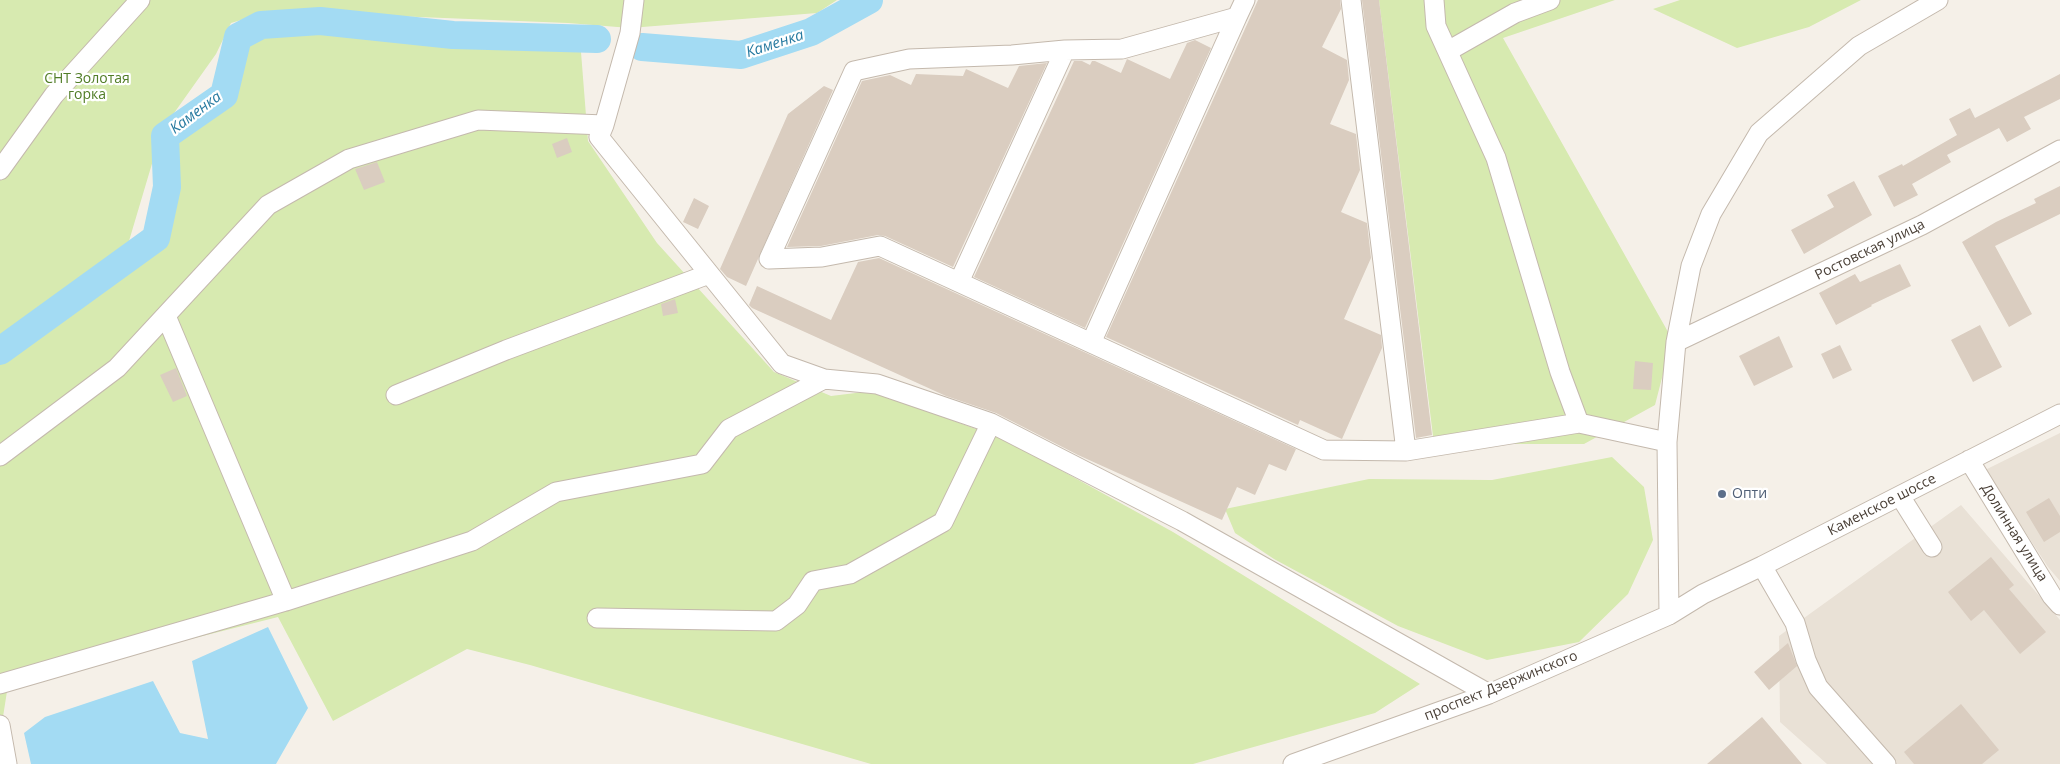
<!DOCTYPE html>
<meta charset="utf-8">
<style>
body{margin:0}
canvas{display:block;background:#f5f0e8}
</style>
<canvas width="2060" height="764"></canvas>
<script>
const g = document.querySelector('canvas').getContext('2d');
g.lineJoin = 'round';
function fill(path, color) {
  g.fillStyle = color;
  g.fill(path, 'evenodd');
}
function strokePath(path, color, width, dash) {
  g.strokeStyle = color;
  g.lineWidth = width;
  g.lineCap = dash ? 'butt' : 'round';
  g.setLineDash(dash || []);
  g.stroke(path);
}
function drawText(font, color, halo, rows, align = 'center') {
  g.font = font + ' "Open Sans",sans-serif';
  g.lineWidth = 4.5;
  g.setLineDash([]);
  g.textBaseline = 'middle';
  g.strokeStyle = halo;
  g.fillStyle = color;
  for (const [text, x, y, turn = 0] of rows) {
    g.save();
    g.translate(x, y);
    g.rotate((+turn || 0) * Math.PI / 180);
    g.textAlign = isNaN(turn) ? turn : align;
    if (halo) g.strokeText(text, 0, 0);
    g.fillText(text, 0, 0);
    g.restore();
  }
}
const residential = new Path2D(`
 M2060,433V581L2048,567L1985,470Z
 M1961,505L2060,620V764H1827L1780,722L1779,636Z`);
const green = new Path2D(`
 M0,0H837L817,13L630,28L568,23L271,11L231,23L216,54L162,130L129,241L0,339Z
 M1379,0H1615L1503,38L1672,339L1655,405L1584,444H1434Z
 M1680,0H1861L1809,27L1737,48L1653,9Z
 M324,29L450,44L581,52L588,141L657,243L774,372L831,396L872,391L1006,440L1173,532L1420,684L1375,713L1193,764H871L530,665L467,649L333,721L278,617L8,685L0,736V359L65,314L160,244L176,185L173,139L233,95L244,41L267,31Z
 M1612,457L1644,487L1653,540L1628,594L1579,642L1487,660L1398,626L1274,559L1235,533L1225,509L1369,479L1492,480Z`);
const water = new Path2D(`
 M268,627L308,708L276,764H31L24,733L45,717L153,681L180,733L208,739L192,661Z`);
const river = new Path2D(`
 M642,47L741,55L811,32L869,0
 M0,351L156,238L167,187L165,136L224,95L238,37L261,25L320,21L453,35L597,39`);
const building = new Path2D(`
 M1258,0H1340L1341,9L1322,47L1347,60L1349,80L1330,124L1356,134L1360,170L1341,212L1367,223L1371,258L1344,319L1381,335L1382,348L1342,439L1300,420L1298,425L1106,337Z
 M1362,0H1379L1432,435L1416,438Z
 M1195,40L1211,48L1085,328L974,277L1074,61H1082L1090,65L1092,61H1095L1121,73L1127,59L1170,79L1187,43Z
 M1047,63L953,267L885,236L878,235L821,246L787,247L862,81L890,75L911,85L916,74L963,76L966,69L1008,88L1019,66Z
 M2060,74V99L2024,117L2031,129L2007,142L1999,128L1947,155L1951,162L1912,184L1918,195L1894,207L1878,176L1902,164L1903,166L1957,135L1949,119L1970,108L1975,118Z
 M824,86L833,90L746,286L727,277L720,269L788,114Z
 M567,138L572,152L557,158L552,144Z
 M377,162L385,182L364,190L355,169Z
 M1854,181L1872,215L1804,254L1791,230L1834,207L1827,195Z
 M2060,186V214L1995,246L2032,314L2009,327L1962,242L1996,222L2036,203L2034,199Z
 M694,198L709,206L698,229L683,222Z
 M879,258L1296,449L1286,471L1269,464L1255,495L1237,487L1222,520L1078,455L996,413L946,396L752,308L749,305L757,286L831,320L858,262Z
 M1900,264L1911,286L1871,305L1872,306L1836,325L1819,293L1855,274L1860,282Z
 M675,299L678,313L663,316L661,304Z
 M1980,325L2002,367L1973,382L1951,340Z
 M1779,336L1793,367L1754,386L1739,356Z
 M1840,345L1852,370L1833,379L1821,354Z
 M1635,361L1653,363L1651,390L1633,389Z
 M176,368L187,396L173,402L160,375Z
 M2049,498L2060,516V532L2044,542L2026,512Z
 M1991,557L2014,585L2009,589L2046,632L2020,654L1984,610L1971,621L1948,592Z
 M1788,643L1797,666L1769,690L1754,672Z
 M1961,704L1999,750L1982,764H1914L1904,752Z
 M1762,717L1802,764H1707Z`);
const minor = new Path2D(`
 M634,0L630,33L604,125L599,137L782,364L824,379L877,384L991,423L1182,521L1489,694
 M1245,0L1237,17L1122,49L1065,50L1012,55L909,59L854,71L769,259L822,257L880,246L1324,450L1406,451L1351,0
 M1434,0L1436,26L1496,158L1560,372L1579,423L1667,442
 M1448,51L1515,13L1550,0
 M0,170L54,95L140,0
 M959,282L1065,50
 M166,316L286,601
 M1676,342L1922,225L2060,150
 M1091,343L1237,17
 M396,395L506,350L709,274
 M1406,451L1579,423
 M0,456L117,368L268,205L349,159L478,120L604,125
 M1969,460L2052,596L2060,605
 M1900,496L1932,547
 M1762,566L1795,623L1806,660L1818,687L1886,764
 M1669,615L1667,442L1676,342L1691,266L1711,214L1759,133L1859,46L1938,0
 M597,618L776,621L797,605L813,581L850,574L943,522L991,423
 M0,684L286,601L472,541L556,492L702,464L729,429L824,379
 M0,725L7,764
 M1293,764L1489,694L1669,615L1703,594L1762,566L2060,414`);
const markers = [
 [1722,494,5,"#5c6f8a"]
];
const parkNames = [
 ["СНТ Золотая",87,79],
 ["горка",87,95]
];
const streetNames = [
 ["Ростовская улица",1870,250,-26],
 ["Каменское шоссе",1882,505,-27],
 ["Долинная улица",2014,533,58],
 ["проспект Дзержинского",1501,686,-22]
];
const serviceNames = [
 ["Опти",1732,494]
];
const waterNames = [
 ["Каменка",775,44,-18],
 ["Каменка",196,113,-37]
];
fill(residential, '#e9e1d6');
fill(green, '#d7eab0');
fill(water, '#a3dbf3');
strokePath(river, '#a3dbf3', 28);
fill(building, '#dacdc0');
strokePath(minor, '#c4b9ad', 21);
strokePath(minor, '#fff', 19);
for (const [x, y, r, color] of markers) {
  const dot = new Path2D();
  dot.arc(x, y, r, 0, 2 * Math.PI);
  g.fillStyle = color;
  g.fill(dot);
  strokePath(dot, '#fff', 2);
}
drawText('14px', '#517d27', '#fff', parkNames);
drawText('14px', '#493f36', '#fff', streetNames);
drawText('14px', '#4e5e75', '#fff', serviceNames, 'left');
drawText('italic 15px', '#277aa0', '#fff', waterNames);
</script>
